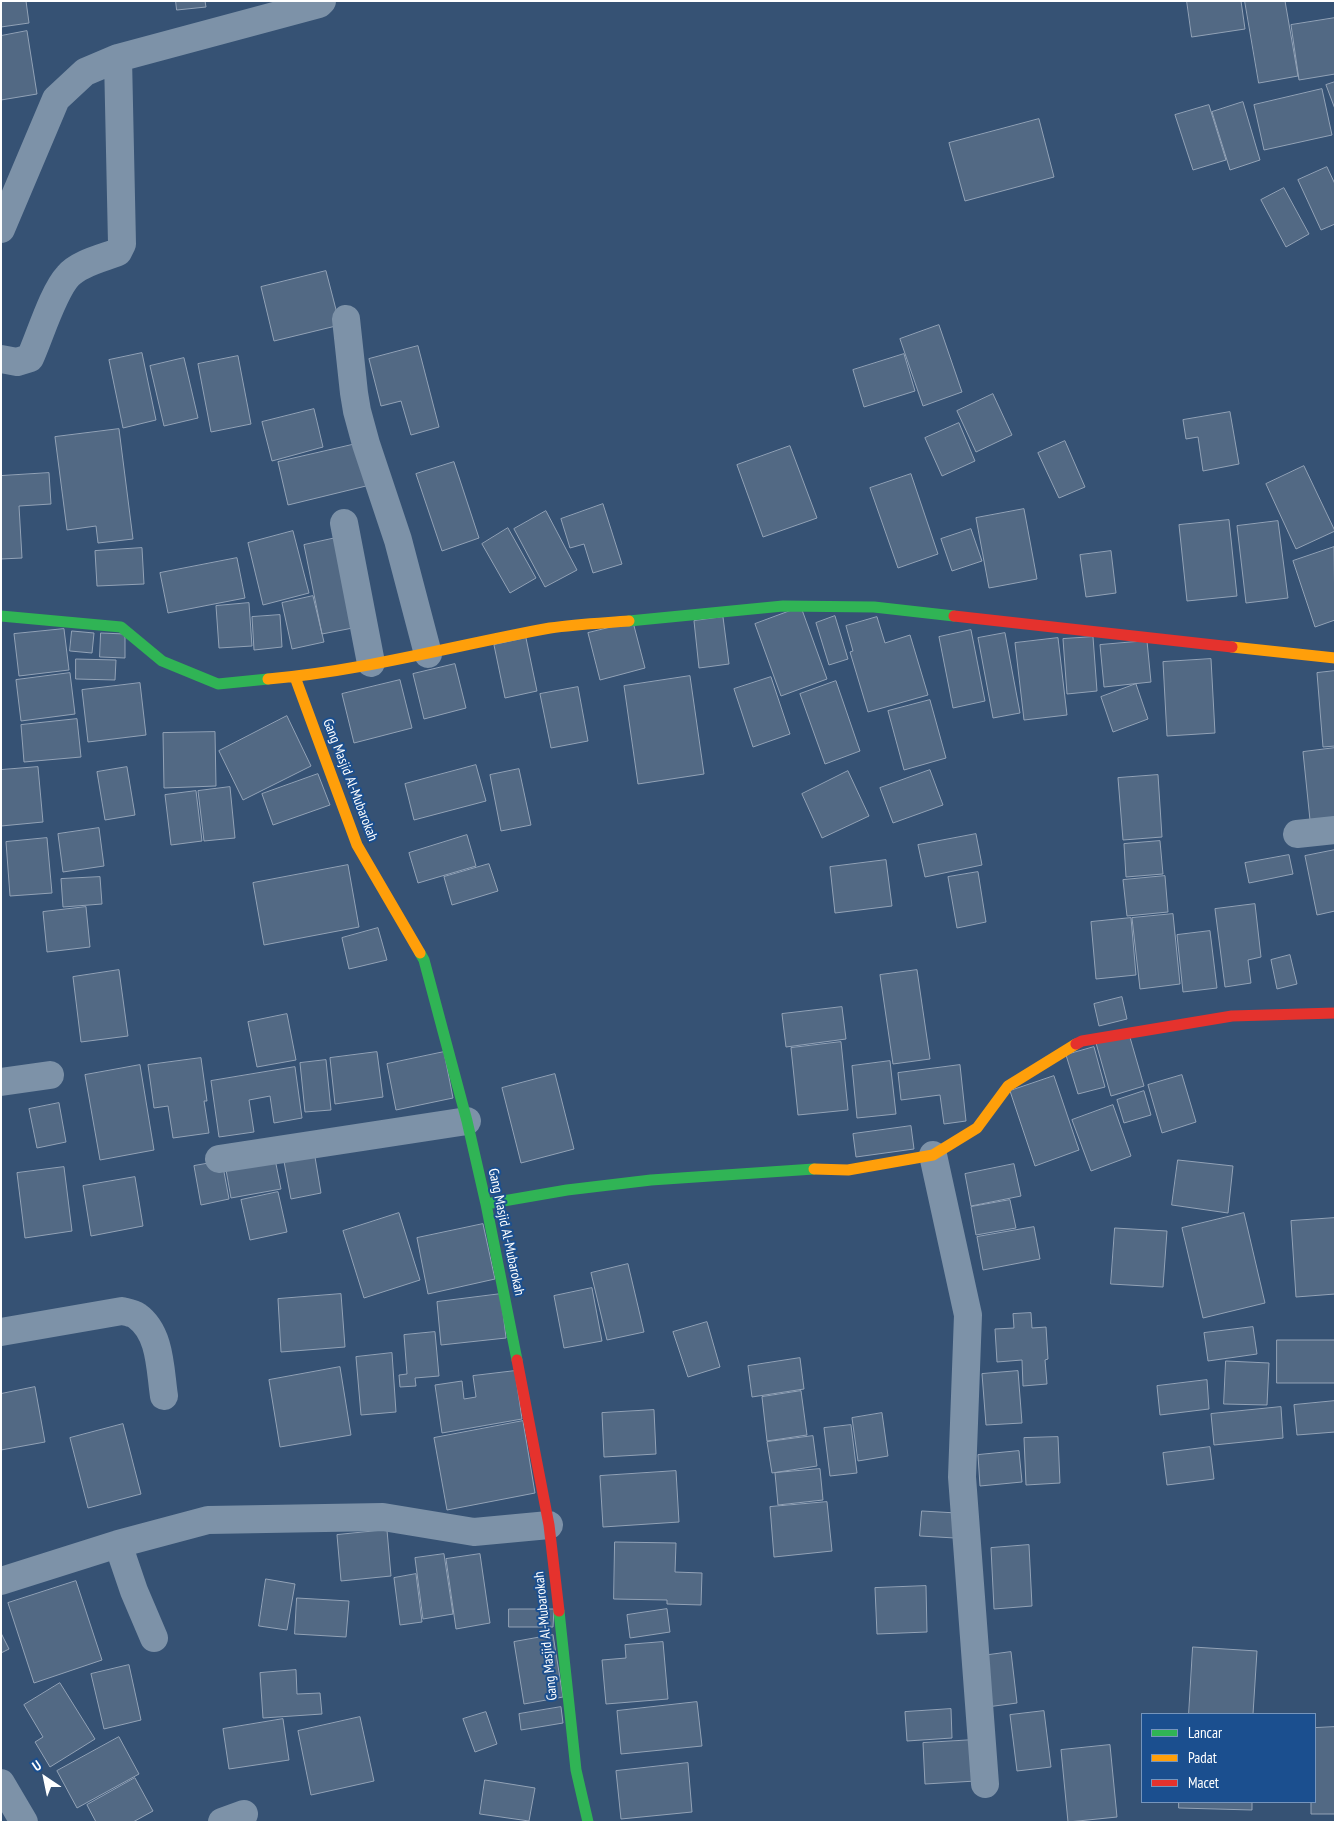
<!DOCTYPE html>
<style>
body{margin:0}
#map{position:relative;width:1336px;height:1823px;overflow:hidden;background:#365274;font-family:"PT Sans Narrow",sans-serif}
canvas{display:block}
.frame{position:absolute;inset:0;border:2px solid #fff;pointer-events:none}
.legend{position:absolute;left:1141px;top:1713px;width:175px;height:90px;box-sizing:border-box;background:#1b4f8f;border:1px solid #7695bc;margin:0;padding:6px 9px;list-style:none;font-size:15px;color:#fff}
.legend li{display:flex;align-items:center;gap:10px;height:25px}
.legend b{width:25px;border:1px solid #7695bc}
.north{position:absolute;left:20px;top:1753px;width:50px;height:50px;-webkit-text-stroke:4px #1b4f8f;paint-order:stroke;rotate:326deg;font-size:14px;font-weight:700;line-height:20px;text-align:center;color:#fff}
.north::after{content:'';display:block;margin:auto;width:18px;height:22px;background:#fff;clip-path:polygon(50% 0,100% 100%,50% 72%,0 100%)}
</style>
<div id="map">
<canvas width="1336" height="1823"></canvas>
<div class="frame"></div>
<ul class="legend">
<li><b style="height:6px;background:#30b455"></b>Lancar</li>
<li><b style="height:6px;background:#ff9f0a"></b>Padat</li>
<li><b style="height:6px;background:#e5322d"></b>Macet</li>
</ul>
<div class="north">U</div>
</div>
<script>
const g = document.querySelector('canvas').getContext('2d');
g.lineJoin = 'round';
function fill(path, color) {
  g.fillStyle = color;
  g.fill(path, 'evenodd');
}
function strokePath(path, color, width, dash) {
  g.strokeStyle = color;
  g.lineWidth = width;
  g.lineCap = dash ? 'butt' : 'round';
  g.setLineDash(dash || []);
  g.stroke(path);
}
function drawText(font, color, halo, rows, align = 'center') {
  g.font = font + ' "PT Sans Narrow",sans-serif';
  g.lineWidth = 4;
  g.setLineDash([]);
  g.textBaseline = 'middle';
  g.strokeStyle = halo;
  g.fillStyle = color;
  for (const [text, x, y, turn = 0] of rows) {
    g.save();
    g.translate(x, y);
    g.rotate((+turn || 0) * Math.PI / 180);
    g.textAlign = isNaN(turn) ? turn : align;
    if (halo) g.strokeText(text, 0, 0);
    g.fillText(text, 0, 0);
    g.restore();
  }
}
const building = new Path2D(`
 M1,1H26L29,23L1,27Z
 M176,1H205L206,7L177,10Z
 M1187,1H1241L1245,29L1192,37Z
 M1245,1H1285L1298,76L1259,83Z
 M1335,18V74L1299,80L1291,25Z
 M27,31L37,94L1,100V36Z
 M1335,82V109L1326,85Z
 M1322,89L1332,135L1264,150L1254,105Z
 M1243,102L1260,160L1230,170L1212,112Z
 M1209,105L1226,160L1193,170L1175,115Z
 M1039,119L1054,177L965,201L949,143Z
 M1327,167L1335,184V224L1321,230L1298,180Z
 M1284,188L1309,234L1286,247L1261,200Z
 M326,271L340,325L274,341L261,287Z
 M939,325L962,392L923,406L900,339Z
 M418,346L439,427L411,435L401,401L381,406L369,359Z
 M142,353L156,420L123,428L109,360Z
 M904,354L915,391L864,407L853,370Z
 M238,356L251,424L211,432L198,364Z
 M184,358L198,418L164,426L150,366Z
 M993,394L1012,435L976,452L957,411Z
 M314,409L323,447L272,461L262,422Z
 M1230,412L1239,464L1203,471L1198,437L1186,439L1183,420Z
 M959,423L975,461L942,476L925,438Z
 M119,429L133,539L98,543L96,526L67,530L55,437Z
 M1065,441L1085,487L1059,498L1038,453Z
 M356,444L366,486L288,505L278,462Z
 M790,446L817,518L763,537L737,465Z
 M454,462L479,538L442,551L416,474Z
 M1304,466L1335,531L1296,549L1266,484Z
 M49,473L51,504L19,506L22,558L1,559V476Z
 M911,474L938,554L898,568L870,488Z
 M603,504L622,564L593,573L584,544L570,548L561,519Z
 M1024,509L1037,579L989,588L976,518Z
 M546,511L577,570L545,587L514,529Z
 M1229,520L1237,596L1187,601L1179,525Z
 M1278,521L1288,598L1246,603L1237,526Z
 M508,528L536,578L510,593L482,544Z
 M971,529L982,561L952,571L941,539Z
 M293,531L309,593L263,605L248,543Z
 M345,536L363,626L322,634L304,545Z
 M1334,547L1335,620L1315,627L1293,561Z
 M142,548L144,584L97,586L95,551Z
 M1111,551L1116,593L1086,597L1080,555Z
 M237,558L245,598L168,613L160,573Z
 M313,596L324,642L292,649L282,603Z
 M249,603L252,646L219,648L216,606Z
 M801,607L827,679L781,696L755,624Z
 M280,615L282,647L254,650L252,617Z
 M835,616L848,659L829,665L816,623Z
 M723,617L729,664L699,668L694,621Z
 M877,617L885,643L910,635L928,695L868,712L850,652L853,651L846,626Z
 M633,622L645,668L600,680L588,633Z
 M64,629L69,670L19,676L14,634Z
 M971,630L985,701L953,708L939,637Z
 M72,631L94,633L92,653L70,651Z
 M101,633L125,634V658L100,657Z
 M1005,633L1020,713L993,718L978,638Z
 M1093,637L1097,691L1067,694L1063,639Z
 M526,638L537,691L505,698L494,645Z
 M1058,638L1067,715L1024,720L1015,643Z
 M1147,641L1151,682L1104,687L1100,645Z
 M76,659L116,660L115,680L76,679Z
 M1211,659L1215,733L1167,736L1163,662Z
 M455,664L466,708L424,719L413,674Z
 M1335,671V746L1323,747L1317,673Z
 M70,673L75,714L21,721L16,680Z
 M690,676L704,774L638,784L624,686Z
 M771,677L790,734L753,747L734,689Z
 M400,680L412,728L354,743L342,694Z
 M836,681L860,751L825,764L800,694Z
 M140,683L146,735L88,742L82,690Z
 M1136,684L1148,719L1113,732L1101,697Z
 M578,687L588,741L551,748L540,694Z
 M930,700L946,758L904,770L888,711Z
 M287,716L311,766L243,800L219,751Z
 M77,719L81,757L24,762L21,725Z
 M215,732L216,786L164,788L163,733Z
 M1335,748V817L1310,820L1303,752Z
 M476,765L486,801L414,820L405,784Z
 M38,767L43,822L1,826V770Z
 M127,767L135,815L105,820L97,772Z
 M519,769L531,825L501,831L490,775Z
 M930,770L943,805L893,823L880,788Z
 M848,771L869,816L822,838L802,794Z
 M318,774L330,805L273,825L262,794Z
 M1158,775L1162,837L1123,840L1118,778Z
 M230,787L235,838L204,841L198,791Z
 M196,791L202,841L171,845L165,795Z
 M99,828L104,866L63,872L58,834Z
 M976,834L982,865L925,877L918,845Z
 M467,835L476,866L418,883L409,853Z
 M47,838L52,893L10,896L6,842Z
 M1160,841L1163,874L1126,877L1124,844Z
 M1335,850V911L1317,915L1305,856Z
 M1289,855L1293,874L1249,883L1245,863Z
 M886,860L892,906L835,913L830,867Z
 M489,864L498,891L452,905L444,877Z
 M348,865L359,927L264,945L253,883Z
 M978,872L986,922L957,928L948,877Z
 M1165,876L1168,912L1127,916L1123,880Z
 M100,877L102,904L63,907L61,879Z
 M1255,904L1261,957L1248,960L1251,983L1225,987L1215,909Z
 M86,907L90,947L47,952L43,912Z
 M1173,914L1180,984L1140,989L1132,918Z
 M1131,918L1136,975L1096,979L1091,922Z
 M378,928L387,960L349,969L342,938Z
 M1210,931L1217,988L1183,992L1177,935Z
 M1290,955L1297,984L1277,989L1271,960Z
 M119,970L128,1036L81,1042L73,977Z
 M917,970L930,1059L893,1064L880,975Z
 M1122,997L1127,1019L1099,1026L1094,1004Z
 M842,1007L846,1039L786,1047L782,1014Z
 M287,1014L296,1060L257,1067L248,1022Z
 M1129,1034L1144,1086L1111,1096L1096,1043Z
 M841,1042L848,1110L798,1115L791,1048Z
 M1094,1047L1105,1087L1078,1094L1066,1055Z
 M377,1052L383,1097L335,1104L330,1058Z
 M444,1052L453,1098L396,1110L387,1064Z
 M201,1058L207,1101H204L209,1133L173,1138L168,1106L154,1108L148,1065Z
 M326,1060L331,1110L305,1112L300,1063Z
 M890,1061L896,1114L857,1118L852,1066Z
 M140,1065L154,1150L100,1160L85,1075Z
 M960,1065L966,1121L944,1124L940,1095L901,1100L898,1073Z
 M295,1067L302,1118L274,1123L270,1096L249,1100L254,1132L219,1137L211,1081Z
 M555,1074L574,1149L521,1163L502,1088Z
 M1182,1075L1196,1122L1162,1133L1148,1085Z
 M1054,1076L1079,1150L1035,1166L1010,1091Z
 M1144,1091L1151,1115L1124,1123L1117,1100Z
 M59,1103L66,1142L37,1148L29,1109Z
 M1113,1105L1131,1156L1091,1171L1072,1120Z
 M911,1126L914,1149L856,1157L853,1134Z
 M314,1151L321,1193L291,1199L283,1156Z
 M274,1154L281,1189L231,1198L225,1164Z
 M1178,1160L1233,1166L1228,1213L1172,1205Z
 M222,1161L229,1199L201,1205L194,1166Z
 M1014,1164L1021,1196L971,1206L965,1174Z
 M64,1167L72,1231L25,1238L17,1173Z
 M135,1177L143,1226L91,1236L83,1186Z
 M278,1192L287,1232L250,1240L241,1200Z
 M1010,1200L1016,1228L976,1235L971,1207Z
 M399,1213L420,1280L364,1298L343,1231Z
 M1244,1213L1265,1303L1203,1318L1182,1228Z
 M1335,1218V1294L1296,1297L1291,1221Z
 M483,1224L495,1279L428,1294L417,1238Z
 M1034,1227L1040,1259L983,1270L977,1237Z
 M1115,1228L1167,1231L1163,1287L1111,1284Z
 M628,1264L644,1332L607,1340L591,1273Z
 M592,1288L602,1341L564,1348L554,1296Z
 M341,1294L345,1347L281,1352L278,1299Z
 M501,1294L506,1338L441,1345L437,1302Z
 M1031,1313L1032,1328L1046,1327L1048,1359L1045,1360L1047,1384L1023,1386L1022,1360L997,1362L995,1329L1014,1328L1013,1314Z
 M707,1322L720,1367L688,1377L673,1332Z
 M1253,1327L1257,1354L1208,1361L1204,1333Z
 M435,1332L439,1376L415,1378L416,1386L400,1387L399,1375L407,1374L404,1335Z
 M1277,1340H1335V1383H1277Z
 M392,1353L396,1412L361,1415L356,1357Z
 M800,1358L804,1389L752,1397L748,1366Z
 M1226,1361L1269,1363L1267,1405L1224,1404Z
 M340,1367L351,1435L280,1447L269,1380Z
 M515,1371L522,1419L442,1433L435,1385L462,1381L464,1399L476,1397L473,1376Z
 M1018,1371L1022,1423L986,1425L982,1374Z
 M1207,1380L1209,1409L1160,1415L1157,1386Z
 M35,1387L45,1442L1,1450V1394Z
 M801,1391L807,1435L767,1441L762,1397Z
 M1335,1401V1432L1297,1435L1294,1405Z
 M1281,1407L1283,1438L1214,1445L1211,1414Z
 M654,1410L656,1454L604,1457L602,1413Z
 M882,1413L888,1456L858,1461L852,1418Z
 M523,1421L535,1493L447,1510L434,1438Z
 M123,1424L141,1494L88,1508L70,1438Z
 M851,1425L857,1473L830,1476L824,1428Z
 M813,1436L817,1466L772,1473L767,1442Z
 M1058,1437L1060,1483L1026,1485L1024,1438Z
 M1210,1447L1214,1479L1167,1485L1163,1453Z
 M1019,1451L1022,1482L980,1486L978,1455Z
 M820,1469L823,1500L778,1505L775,1473Z
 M676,1471L679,1522L603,1527L600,1476Z
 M827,1502L832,1551L774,1557L770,1507Z
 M922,1511L957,1513L955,1538L920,1536Z
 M387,1530L391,1576L341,1581L337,1535Z
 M615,1542L676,1543L675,1572L702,1573L701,1605L667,1604V1600L614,1599Z
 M1029,1545L1032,1606L994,1609L991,1548Z
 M444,1554L453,1614L423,1619L415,1558Z
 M480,1554L490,1623L456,1629L446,1559Z
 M416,1574L422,1622L400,1625L394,1578Z
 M266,1579L295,1584L287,1630L259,1626Z
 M76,1581L102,1660L34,1683L8,1603Z
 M926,1586L927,1632L877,1634L875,1588Z
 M297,1598L349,1601L346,1637L295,1634Z
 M509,1609H554L553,1627H509Z
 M667,1609L670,1632L630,1638L627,1615Z
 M1,1633L9,1649L1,1653Z
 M553,1635L563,1697L524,1704L514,1642Z
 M663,1642L668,1699L606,1704L602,1660L626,1658L625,1645Z
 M1193,1647L1257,1651L1253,1714H1189Z
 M1011,1652L1017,1703L987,1707L981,1656Z
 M129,1665L141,1720L104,1729L91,1674Z
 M296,1670L297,1694L320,1693L322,1714L263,1718L260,1673Z
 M60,1683L95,1739L50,1767L35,1742L43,1737L24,1705Z
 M697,1702L702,1746L621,1754L617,1711Z
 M561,1707L563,1723L521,1730L519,1714Z
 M951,1709L952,1738L907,1741L905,1712Z
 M1044,1711L1051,1767L1017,1771L1010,1715Z
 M486,1712L497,1744L475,1752L463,1719Z
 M360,1717L374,1781L311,1795L298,1731Z
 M283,1719L289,1760L229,1769L223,1729Z
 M1335,1727V1814H1311V1802H1315V1728Z
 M119,1737L139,1774L77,1808L57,1771Z
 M974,1740L976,1781L925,1784L923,1743Z
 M1110,1745L1117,1817L1068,1822L1061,1750Z
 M688,1763L692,1812L621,1819L616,1771Z
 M135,1778L153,1811L133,1822H96L87,1805Z
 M485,1780L535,1788L529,1821L480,1814Z
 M1179,1802H1252V1810L1179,1808Z`);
const street = new Path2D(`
 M1,229L56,99L85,72L118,58L319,4L322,1
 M346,319L354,393L357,411L366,444L398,540L428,654
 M1,359L17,362L30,358C40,336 53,292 68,276C79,263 103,258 118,252L122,244L118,58
 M344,523L371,663
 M1297,834L1335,830
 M1,1082L50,1075
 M933,1155L968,1315L962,1477L985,1784
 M219,1159L467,1121
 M1,1332L122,1311C126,1312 133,1313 137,1316C161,1333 160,1370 164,1396
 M118,1544L134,1591L154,1638
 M1,1581L118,1544L208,1520L383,1517L474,1532L549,1525
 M1,1783L24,1822
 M222,1822L244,1814`);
const fast = new Path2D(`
 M1,616L121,627L162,661L218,684L268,679
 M629,621L783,606L874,607L954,616
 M420,953L424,960L467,1121L486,1204L517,1360
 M486,1204L567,1190L651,1180L814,1169
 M559,1611L576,1770L588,1822`);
const slow = new Path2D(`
 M1232,647L1335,658
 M295,677L357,845L420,953
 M268,679C363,671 456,645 550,628C576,624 603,623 629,621
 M814,1169L848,1170L933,1155L977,1128L1008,1086L1076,1044`);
const jam = new Path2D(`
 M954,616L1232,647
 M1076,1044L1082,1041L1232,1016L1335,1013
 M517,1360L549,1525L559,1611`);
const streetNames = [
 ["Gang Masjid Al-Mubarokah",350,780,69],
 ["Gang Masjid Al-Mubarokah",506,1232,78],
 ["Gang Masjid Al-Mubarokah",546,1636,-96]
];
fill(building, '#526984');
strokePath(building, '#92a2b6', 1);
strokePath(street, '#7d92a8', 28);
strokePath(fast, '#30b455', 11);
strokePath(slow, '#ff9f0a', 11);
strokePath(jam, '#e5322d', 11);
drawText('14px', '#fff', '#1b4f8f', streetNames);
</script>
